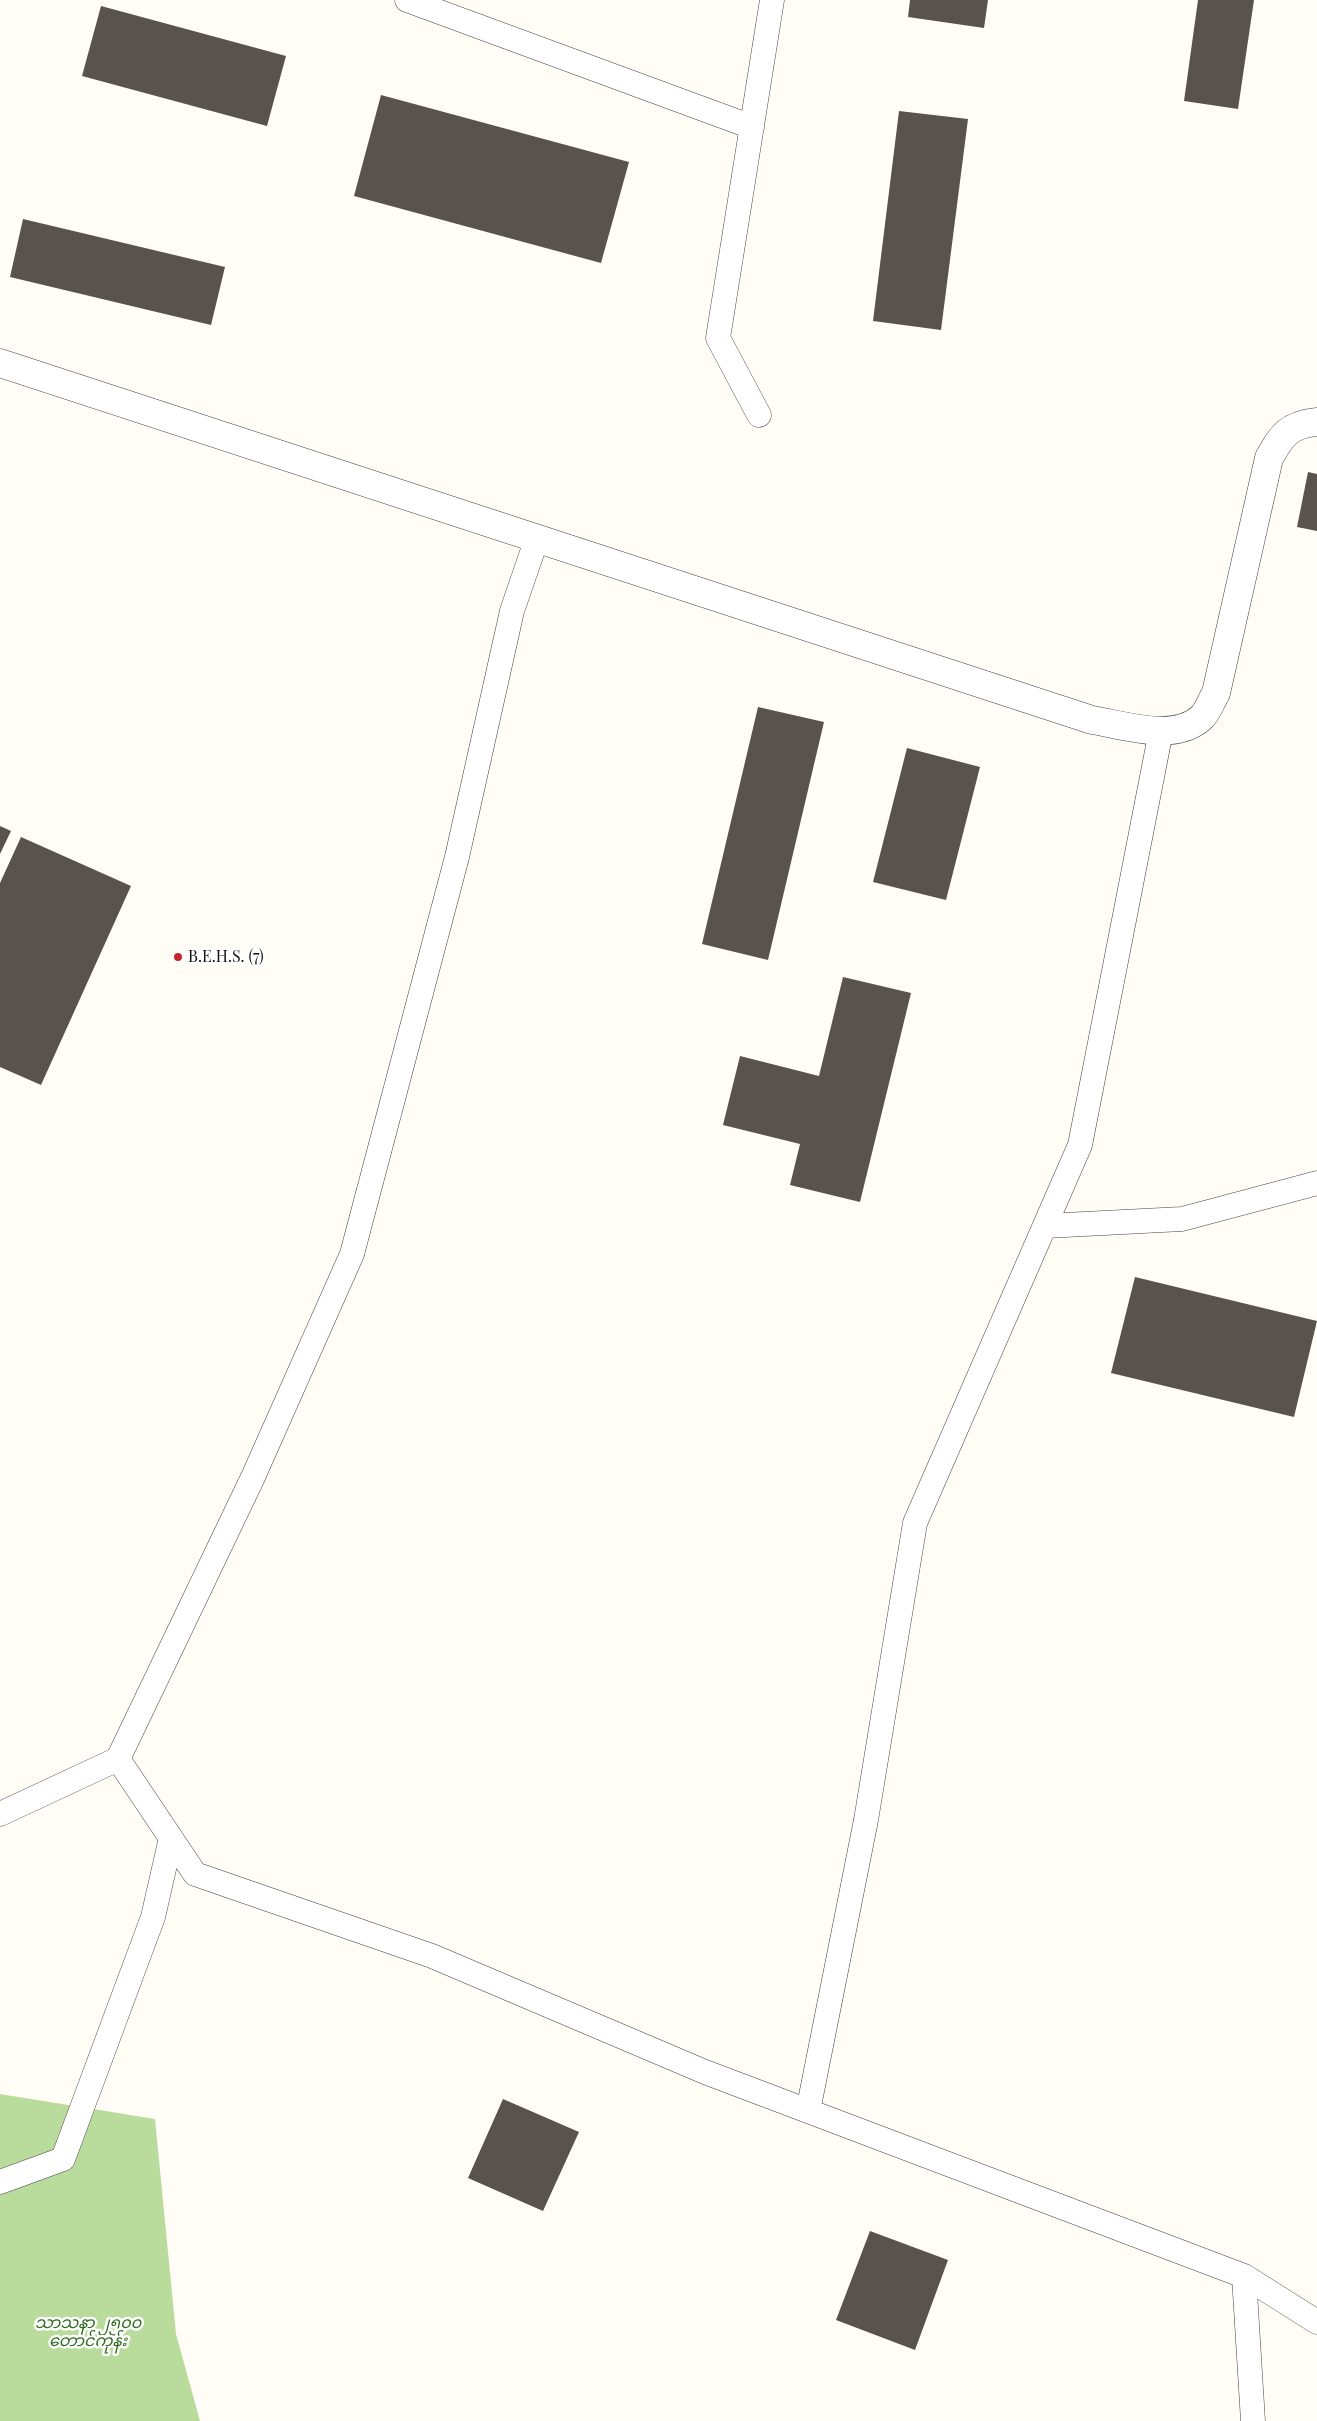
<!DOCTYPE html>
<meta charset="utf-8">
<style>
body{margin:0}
canvas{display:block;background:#fffdf5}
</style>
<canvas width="1317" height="2421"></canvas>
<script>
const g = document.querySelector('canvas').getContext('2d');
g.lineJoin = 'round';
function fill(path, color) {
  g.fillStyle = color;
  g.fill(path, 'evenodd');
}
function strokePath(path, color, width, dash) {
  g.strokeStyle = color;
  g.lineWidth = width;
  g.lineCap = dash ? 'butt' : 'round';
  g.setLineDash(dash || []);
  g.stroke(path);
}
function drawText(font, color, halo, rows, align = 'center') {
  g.font = font + ' "Playfair Display","Noto Sans Myanmar",serif';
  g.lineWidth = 5;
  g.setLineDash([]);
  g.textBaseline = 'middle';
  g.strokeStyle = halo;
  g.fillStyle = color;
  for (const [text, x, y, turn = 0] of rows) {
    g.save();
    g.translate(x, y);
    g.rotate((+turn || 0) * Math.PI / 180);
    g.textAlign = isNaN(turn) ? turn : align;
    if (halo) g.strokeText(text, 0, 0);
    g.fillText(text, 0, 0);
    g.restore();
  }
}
const forest = new Path2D(`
 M0,2094L155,2119L176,2334L200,2421H0Z`);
const building = new Path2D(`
 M910,0H988L984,28L908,17Z
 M1198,0H1254L1238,109L1184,101Z
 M101,6L286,56L267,126L82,76Z
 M381,95L629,162L601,263L354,196Z
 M899,111L968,119L941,330L873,321Z
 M23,219L225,267L211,325L10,277Z
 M1308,472L1317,474V531L1297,527Z
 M758,707L824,722L768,960L702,944Z
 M907,748L980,767L946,900L873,882Z
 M0,826L11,831L0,854Z
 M21,837L131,886L41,1085L0,1067V883Z
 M843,977L911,993L860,1202L790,1185L800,1144L723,1125L740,1056L819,1076Z
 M1135,1277L1317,1321L1294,1417L1111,1373Z
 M503,2099L579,2132L543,2211L468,2178Z
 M870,2231L948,2260L915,2350L836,2320Z`);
const service = new Path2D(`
 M407,0L752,127
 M759,415L718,338L772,0
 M537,538L512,611L457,857L352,1254L253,1477L118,1759L195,1874L432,1956L705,2072L1244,2276L1317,2322
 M1045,1226L1182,1219L1317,1183
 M0,1814L118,1759
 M808,2111L866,1820L915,1523L1080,1145L1161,731
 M0,2182L63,2159L153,1917L171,1838
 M1244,2276L1253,2421`);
const tertiary = new Path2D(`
 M0,363L1092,720C1124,725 1175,743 1202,717C1208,711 1211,701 1216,693L1269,458C1282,435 1288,425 1317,422`);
const markers = [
 [178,957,5,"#c4262e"]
];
const poiNames = [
 ["B.E.H.S. (7)",188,957]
];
const parkNames = [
 ["သာသနာ ၂၅၀၀",88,2323],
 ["တောင်ကုန်း",88,2341]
];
fill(forest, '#b9dc9c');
fill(building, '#5a524d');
strokePath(service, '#444', 25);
strokePath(tertiary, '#444', 29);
strokePath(service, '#fff', 24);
strokePath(tertiary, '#fff', 28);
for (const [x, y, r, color] of markers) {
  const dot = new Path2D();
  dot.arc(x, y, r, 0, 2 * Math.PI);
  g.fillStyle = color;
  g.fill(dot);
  strokePath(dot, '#fff', 2);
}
drawText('16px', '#111', '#fff', poiNames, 'left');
drawText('italic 16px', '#2f6b1f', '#fff', parkNames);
</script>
